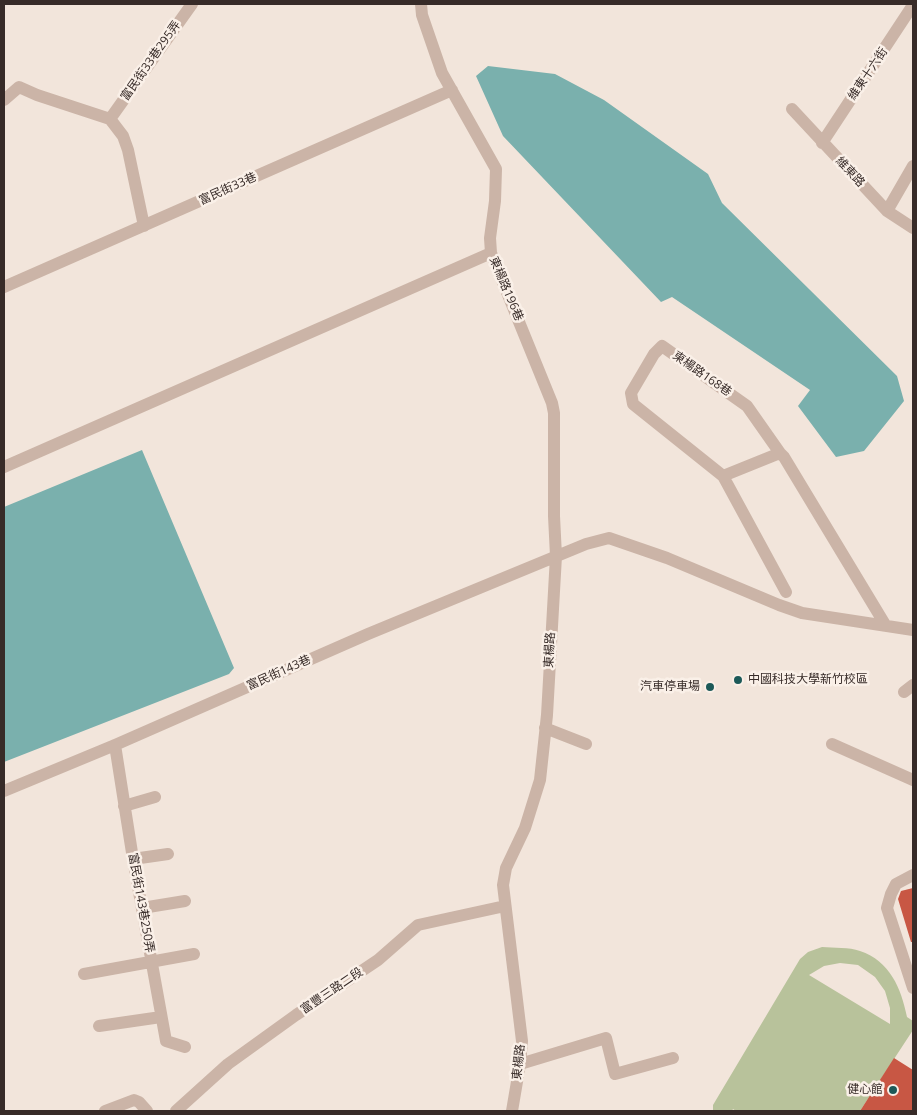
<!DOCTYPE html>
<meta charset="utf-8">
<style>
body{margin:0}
#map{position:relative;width:917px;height:1115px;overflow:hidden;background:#f2e5db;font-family:"Open Sans",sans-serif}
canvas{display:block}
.frame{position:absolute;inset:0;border:5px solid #372b28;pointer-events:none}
</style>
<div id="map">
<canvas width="917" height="1115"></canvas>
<div class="frame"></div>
</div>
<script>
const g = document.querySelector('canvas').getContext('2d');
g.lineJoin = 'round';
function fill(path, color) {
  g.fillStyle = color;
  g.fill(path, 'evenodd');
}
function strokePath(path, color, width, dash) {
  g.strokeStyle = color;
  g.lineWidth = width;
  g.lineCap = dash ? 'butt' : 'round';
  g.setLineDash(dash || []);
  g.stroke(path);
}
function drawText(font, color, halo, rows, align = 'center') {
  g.font = font + ' "Open Sans","Noto Sans TC",sans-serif';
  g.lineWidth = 5;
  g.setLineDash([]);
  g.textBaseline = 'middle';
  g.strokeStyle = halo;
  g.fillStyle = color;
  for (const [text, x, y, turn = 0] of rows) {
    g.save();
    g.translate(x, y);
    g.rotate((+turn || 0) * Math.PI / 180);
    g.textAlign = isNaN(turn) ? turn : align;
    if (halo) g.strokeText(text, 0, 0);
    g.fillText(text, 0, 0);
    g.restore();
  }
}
const green = new Path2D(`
 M822,947C834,948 849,947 860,951C890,961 901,988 907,1017L913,1021V1030L860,1111H736L733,1109L732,1111H713V1105L800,959L808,952ZM840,963L858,965L875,977L885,991L890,1008V1024L809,975L824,966Z`);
const water = new Path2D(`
 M488,66L555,74L604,100L708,174L722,203L897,376L904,401L864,451L836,457L798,406L810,390L672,297L661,302L503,136L476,76Z
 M142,450L234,668L229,674L4,762V507Z`);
const building = new Path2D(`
 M913,888V942H911L898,899L901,891Z
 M894,1058L913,1070V1111H860Z`);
const minor = new Path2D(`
 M421,4L422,15L442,73L496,169L495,201L490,238L491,253L552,403L554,413V516L556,556L547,715L540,780L525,828L506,868L503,885L522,1041L520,1064L512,1111
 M4,100L19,87L37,95L110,119L123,136L128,150L144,226
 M792,109L887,211L913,228
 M110,119L192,4
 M822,143L913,5
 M887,211L913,166
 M4,287L452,90
 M4,467L491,253
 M723,476L780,453
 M786,592L723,476L633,404L631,393L654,354L662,346L747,406L780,453L784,457L886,626
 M904,692L913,685
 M545,728L586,744
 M832,744L913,780
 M115,745L133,859L166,1041L185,1047
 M4,791L115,745L368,634L586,544L609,538L667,558L779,605L802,613L913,630
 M124,806L155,797
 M133,859L168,854
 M913,875L896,884L891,894L887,908L913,988
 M142,908L185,901
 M84,974L194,954
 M99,1026L161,1017
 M520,1064L606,1038L615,1074L673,1058
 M105,1111L134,1100L139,1102L147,1111
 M176,1111L228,1064L296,1015L378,960L418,925L505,906`);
const markers = [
 [738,680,5,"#1c5958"],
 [710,687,5,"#1c5958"],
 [893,1090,5,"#1c5958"]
];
const streetNames = [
 ["富民街33巷295弄",151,61,-55],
 ["維東十六街",868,74,-56],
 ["維東路",850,172,47],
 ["富民街33巷",228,189,-24],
 ["東楊路196巷",506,289,67],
 ["東楊路168巷",702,374,35],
 ["東楊路",550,650,-87],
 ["富民街143巷",279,673,-24],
 ["富民街143巷250弄",141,903,80],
 ["富豐三路二段",332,991,-34],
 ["東楊路",519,1062,-84]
];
const poiNames = [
 ["中國科技大學新竹校區",748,680,"left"],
 ["汽車停車場",700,687],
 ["健心館",883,1090]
];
fill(green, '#b8c29b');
fill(water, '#7ab0ad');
fill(building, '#c85744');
strokePath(minor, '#cbb4a7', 12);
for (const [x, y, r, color] of markers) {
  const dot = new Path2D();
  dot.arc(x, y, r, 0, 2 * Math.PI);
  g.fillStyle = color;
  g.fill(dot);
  strokePath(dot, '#faf0e8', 2);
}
drawText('12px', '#372b28', '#faf0e8', streetNames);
drawText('12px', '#372b28', '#faf0e8', poiNames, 'right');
</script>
